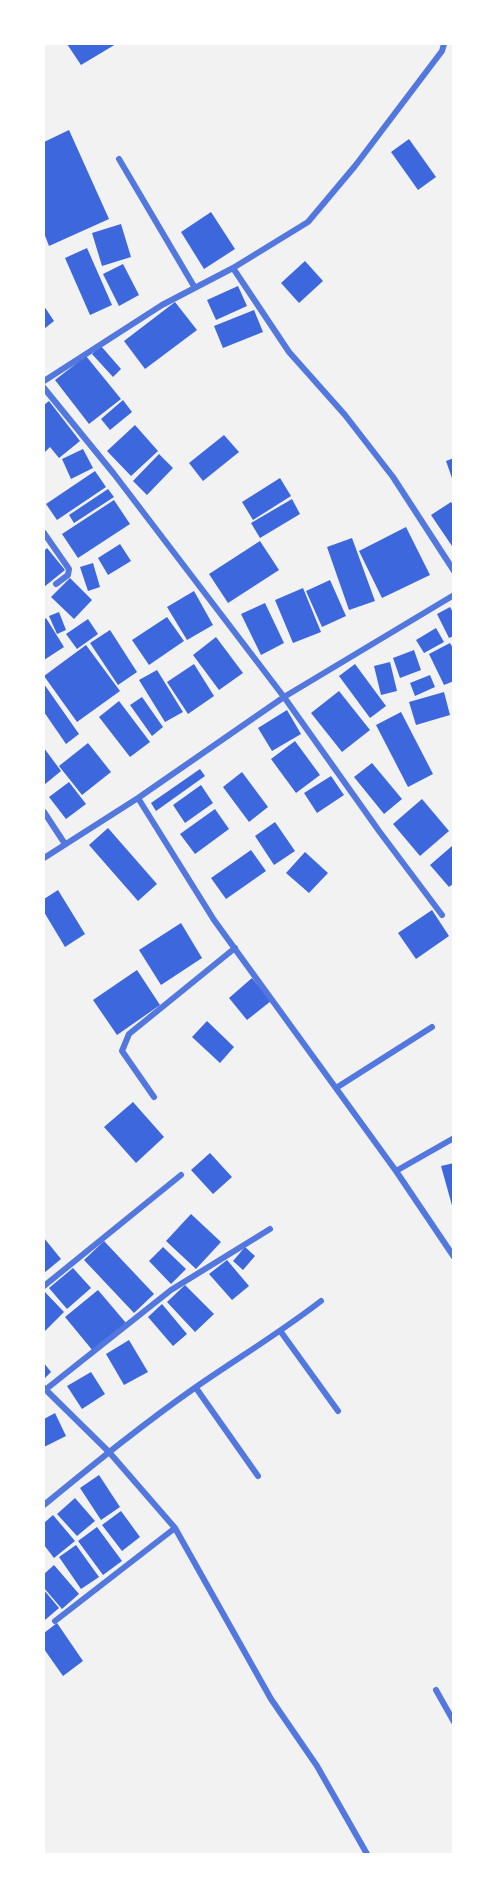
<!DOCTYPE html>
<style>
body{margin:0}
#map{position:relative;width:497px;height:1898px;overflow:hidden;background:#f2f2f2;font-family:"PT Sans",sans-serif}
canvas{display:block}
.frame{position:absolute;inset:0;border:45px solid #fff;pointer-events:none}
</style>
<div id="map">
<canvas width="497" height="1898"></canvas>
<div class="frame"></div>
</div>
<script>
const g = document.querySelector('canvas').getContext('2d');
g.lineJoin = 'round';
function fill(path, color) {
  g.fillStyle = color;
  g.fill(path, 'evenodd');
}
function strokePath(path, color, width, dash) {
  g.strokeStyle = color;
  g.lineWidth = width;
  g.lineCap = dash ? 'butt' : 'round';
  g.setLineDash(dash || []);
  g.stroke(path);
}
const building = new Path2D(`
 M67,44H116L81,65Z
 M69,130L109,219L49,246L44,233V142Z
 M409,139L436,177L418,190L391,152Z
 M211,212L235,249L204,269L181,232Z
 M121,224L131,257L102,266L92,233Z
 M87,248L112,305L90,315L65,258Z
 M305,261L323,281L299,303L281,283Z
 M123,264L139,295L119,306L103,274Z
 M238,286L247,306L216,320L207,300Z
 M175,302L197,330L145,369L124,341Z
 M44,306L54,321L44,329Z
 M254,310L263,332L223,348L214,326Z
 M101,346L121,369L113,377L92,354Z
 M86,356L121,399L89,424L55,380Z
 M123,400L132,412L110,430L101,419Z
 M49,401L80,441L59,458L50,447L44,453V405Z
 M135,425L158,451L131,476L107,451Z
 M224,435L239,452L203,481L189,463Z
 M83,449L93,468L71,479L62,459Z
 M159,454L173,468L147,495L133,481Z
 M454,458V481H453L446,461Z
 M95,471L106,487L57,520L46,504Z
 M280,478L291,496L253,520L242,502Z
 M108,489L114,497L74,523L69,515Z
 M292,499L300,514L260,538L251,523Z
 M114,500L130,524L78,558L62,534Z
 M451,502L454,506V549L431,515Z
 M406,527L430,575L382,598L359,551Z
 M352,538L375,601L349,610L327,547Z
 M260,541L279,570L228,603L209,574Z
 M120,544L131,561L108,575L98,558Z
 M47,548L65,570L44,587V551Z
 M93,563L100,587L88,591L80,567Z
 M70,578L92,600L74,619L51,597Z
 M330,580L346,616L322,627L306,591Z
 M303,588L321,632L293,643L275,600Z
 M194,591L213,625L187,640L167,607Z
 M265,603L284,643L261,655L241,614Z
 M450,607L454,614V636L449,638L437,614Z
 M59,612L66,630L57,634L49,616Z
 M167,617L184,641L149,665L132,640Z
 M46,618L64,647L44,660V620Z
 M88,619L98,634L77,649L66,634Z
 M436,628L444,642L424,653L416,640Z
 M110,630L137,672L118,685L90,643Z
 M216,637L243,673L219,690L193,655Z
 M450,643L454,650V681L444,685L429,654Z
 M86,645L120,691L77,722L44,676Z
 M414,650L421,670L400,678L393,658Z
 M390,662L397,691L381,695L374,666Z
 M194,664L214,696L188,714L167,682Z
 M355,664L386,706L370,718L339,676Z
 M157,670L183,712L165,722L139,680Z
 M430,675L435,687L415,696L410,683Z
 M44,684L79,734L66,744L44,712Z
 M339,691L370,730L342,752L311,713Z
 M444,692L450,715L416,725L409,702Z
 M142,697L163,727L152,736L130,705Z
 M119,701L150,742L130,757L99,717Z
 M287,710L301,734L272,751L258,728Z
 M401,712L433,774L408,787L376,725Z
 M295,741L320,775L296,793L271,759Z
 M88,743L111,772L82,795L59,766Z
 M44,748L61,771L44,785Z
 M372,763L402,799L384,814L354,777Z
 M200,769L205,776L156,811L151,803Z
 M242,772L268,807L249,822L223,787Z
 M331,776L344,795L317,813L304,793Z
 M69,782L86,804L66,819L49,797Z
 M201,785L213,803L185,823L173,805Z
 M422,799L449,831L420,856L393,824Z
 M215,809L229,829L195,854L180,834Z
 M275,822L295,851L274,865L255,836Z
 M108,828L157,884L138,901L89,845Z
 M452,846L454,883L449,887L430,865Z
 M251,850L266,871L226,899L211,878Z
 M305,852L328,873L309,893L286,873Z
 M58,890L85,934L65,947L44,912V899Z
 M432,910L449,936L416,959L398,933Z
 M181,923L202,958L161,985L139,950Z
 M137,970L160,1005L117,1035L93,1000Z
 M252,978L271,1001L247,1020L229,998Z
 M207,1021L234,1047L220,1063L192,1037Z
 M133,1102L164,1137L136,1163L104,1127Z
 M210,1153L232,1177L213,1194L191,1170Z
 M454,1163V1209H453L441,1166Z
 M191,1214L221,1242L196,1269L166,1241Z
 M44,1238L61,1259L44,1273Z
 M104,1241L154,1294L134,1313L84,1260Z
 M163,1247L186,1269L171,1284L149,1261Z
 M245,1247L255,1256L243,1270L233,1261Z
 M227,1260L249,1286L232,1300L209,1274Z
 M73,1268L91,1288L67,1309L49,1288Z
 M185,1285L214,1314L195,1332L167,1302Z
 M98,1290L126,1323L93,1351L65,1317Z
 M44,1291L64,1312L44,1332Z
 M162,1304L187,1334L173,1346L148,1317Z
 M129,1340L148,1372L124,1385L106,1354Z
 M44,1363L51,1372L44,1379Z
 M91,1372L105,1394L82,1409L67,1386Z
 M55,1413L66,1436L44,1447V1419Z
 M99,1475L120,1507L101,1520L80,1488Z
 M75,1498L95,1521L77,1536L57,1514Z
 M121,1511L140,1537L122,1551L102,1525Z
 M53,1515L75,1541L54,1558L44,1545V1523Z
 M97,1527L122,1561L103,1575L78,1541Z
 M76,1545L99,1577L81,1589L59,1557Z
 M54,1565L79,1594L62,1609L44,1588V1574Z
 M44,1590L59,1608L45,1620L44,1618Z
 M57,1623L83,1661L63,1676L44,1649V1633Z`);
const minor = new Path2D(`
 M119,159L195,288
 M233,268L289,352L345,415L393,477L454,571
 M44,381L162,305L233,268L308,222L355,166L442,51L444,44
 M44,388L114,474L284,697L379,831L442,915
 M44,533L69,569L68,575L56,584
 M138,798L214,920L396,1171L454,1257
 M44,812L65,844
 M44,858L138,798L284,697L454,595
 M336,1088L432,1027
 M154,1097L122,1051L129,1034L235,948
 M396,1171L454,1138
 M44,1286L181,1175
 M281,1332L338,1411
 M44,1388L109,1452L175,1528L271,1699L317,1766L367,1854
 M196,1388L258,1476
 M45,1390L171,1290L270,1229
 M44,1505C93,1465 143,1424 196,1387C238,1358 281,1332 321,1301
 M55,1621L175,1528
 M436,1690L454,1722`);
fill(building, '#3d67dc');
strokePath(minor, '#5277de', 6);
</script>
